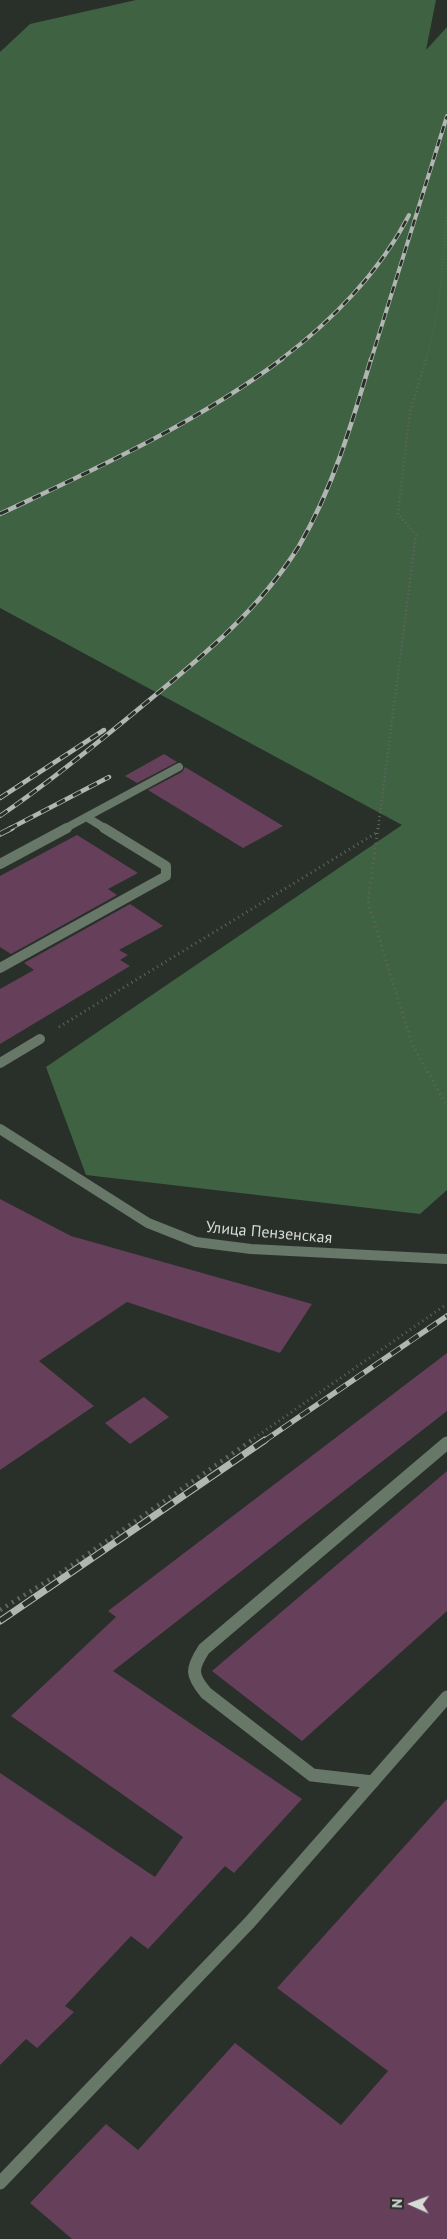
<!DOCTYPE html>
<meta charset="utf-8">
<style>
body{margin:0}
#map{position:relative;width:447px;height:2239px;overflow:hidden;background:#292f29;font-family:"PT Sans",sans-serif}
canvas{display:block}
.north{position:absolute;left:387px;top:2179px;width:50px;height:50px;-webkit-text-stroke:4px #292f29;paint-order:stroke;rotate:272deg;font-size:14px;font-weight:700;line-height:20px;text-align:center;color:#d7dbd7}
.north::after{content:'';display:block;margin:auto;width:18px;height:22px;background:#d7dbd7;clip-path:polygon(50% 0,100% 100%,50% 72%,0 100%)}
</style>
<div id="map">
<canvas width="447" height="2239"></canvas>
<div class="north">N</div>
</div>
<script>
const g = document.querySelector('canvas').getContext('2d');
g.lineJoin = 'round';
function fill(path, color) {
  g.fillStyle = color;
  g.fill(path, 'evenodd');
}
function strokePath(path, color, width, dash) {
  g.strokeStyle = color;
  g.lineWidth = width;
  g.lineCap = dash ? 'butt' : 'round';
  g.setLineDash(dash || []);
  g.stroke(path);
}
function drawText(font, color, halo, rows, align = 'center') {
  g.font = font + ' "PT Sans",sans-serif';
  g.lineWidth = 5;
  g.setLineDash([]);
  g.textBaseline = 'middle';
  g.strokeStyle = halo;
  g.fillStyle = color;
  for (const [text, x, y, turn = 0] of rows) {
    g.save();
    g.translate(x, y);
    g.rotate((+turn || 0) * Math.PI / 180);
    g.textAlign = isNaN(turn) ? turn : align;
    if (halo) g.strokeText(text, 0, 0);
    g.fillText(text, 0, 0);
    g.restore();
  }
}
const forest = new Path2D(`
 M136,0H436L426,50L447,27V1190L420,1214L86,1175L46,1067L402,825L0,608V52L30,24Z`);
const building = new Path2D(`
 M164,754L177,762L137,783L125,776Z
 M185,767L283,826L243,848L148,790L182,772Z
 M77,835L138,873L108,889L117,895L11,954L0,947V876Z
 M130,904L163,926L119,950L128,955L120,960L130,966L0,1044V989L34,970L24,963Z
 M0,1199L71,1236L312,1304L280,1353L127,1302L39,1361L94,1406L0,1470Z
 M447,1353V1411L113,1671L302,1799L234,1873L225,1866L148,1949L131,1936L65,2006L74,2012L37,2048L26,2039L0,2065V1773L155,1877L183,1837L11,1716L116,1617L108,1611Z
 M144,1397L169,1417L130,1444L105,1423Z
 M447,1471V1611L302,1741L212,1671Z
 M447,1799V2239H72L30,2203L106,2124L138,2150L235,2043L341,2125L388,2071L277,1988Z`);
const pathFar3 = new Path2D(`
 M426,360C441,310 443,259 447,207`);
const pathFar2 = new Path2D(`
 M378,829L416,535L398,514L410,412L426,359`);
const pathFar1 = new Path2D(`
 M378,828L368,902L412,1044L447,1106
 M59,1027L376,833
 M250,1441L447,1304`);
const path = new Path2D(`
 M0,1610L62,1572L252,1440`);
const laneFar2 = new Path2D(`
 M88,818L106,829
 M64,829L179,767`);
const laneFar1 = new Path2D(`
 M0,864L67,828
 M0,968L166,876V866L104,828`);
const lane = new Path2D(`
 M373,1782L312,1775L206,1693C191,1675 191,1669 204,1649L447,1443
 M0,2183L250,1922L447,1697`);
const street = new Path2D(`
 M0,1063L40,1039
 M0,1129L148,1223L196,1242L251,1249L447,1259`);
const railFar3 = new Path2D(`
 M280,360C331,322 380,272 409,215
 M371,360L447,116`);
const railFar2 = new Path2D(`
 M0,514C97,468 195,424 282,359
 M0,798L104,730
 M0,816C51,781 99,742 147,702C203,656 260,609 299,546C333,488 352,423 371,359
 M9,829L109,777`);
const railFar1 = new Path2D(`
 M0,834L12,828
 M264,1441L447,1316`);
const rail = new Path2D(`
 M0,1621L265,1440`);
const streetNames = [
 ["Улица Пензенская",269,1233,5]
];
fill(forest, '#3f6243');
fill(building, '#66405a');
strokePath(pathFar3, '#606660', 2, [0.5, 2.5]);
strokePath(pathFar2, '#606660', 2.5, [1, 3]);
strokePath(pathFar1, '#606660', 3, [1, 4]);
strokePath(path, '#606660', 4.5, [2, 5]);
strokePath(laneFar2, '#677768', 8);
strokePath(laneFar1, '#677768', 10);
strokePath(lane, '#677768', 13);
strokePath(street, '#677768', 10);
strokePath(railFar3, '#b2b6b2', 4);
strokePath(railFar2, '#b2b6b2', 4.5);
strokePath(railFar1, '#b2b6b2', 5.5);
strokePath(rail, '#b2b6b2', 7);
strokePath(railFar3, '#292f29', 2.5, [7]);
strokePath(railFar2, '#292f29', 3, [9]);
strokePath(railFar1, '#292f29', 4, [11]);
strokePath(rail, '#292f29', 5, [14]);
drawText('16px', '#d7dbd7', '#292f29', streetNames);
</script>
